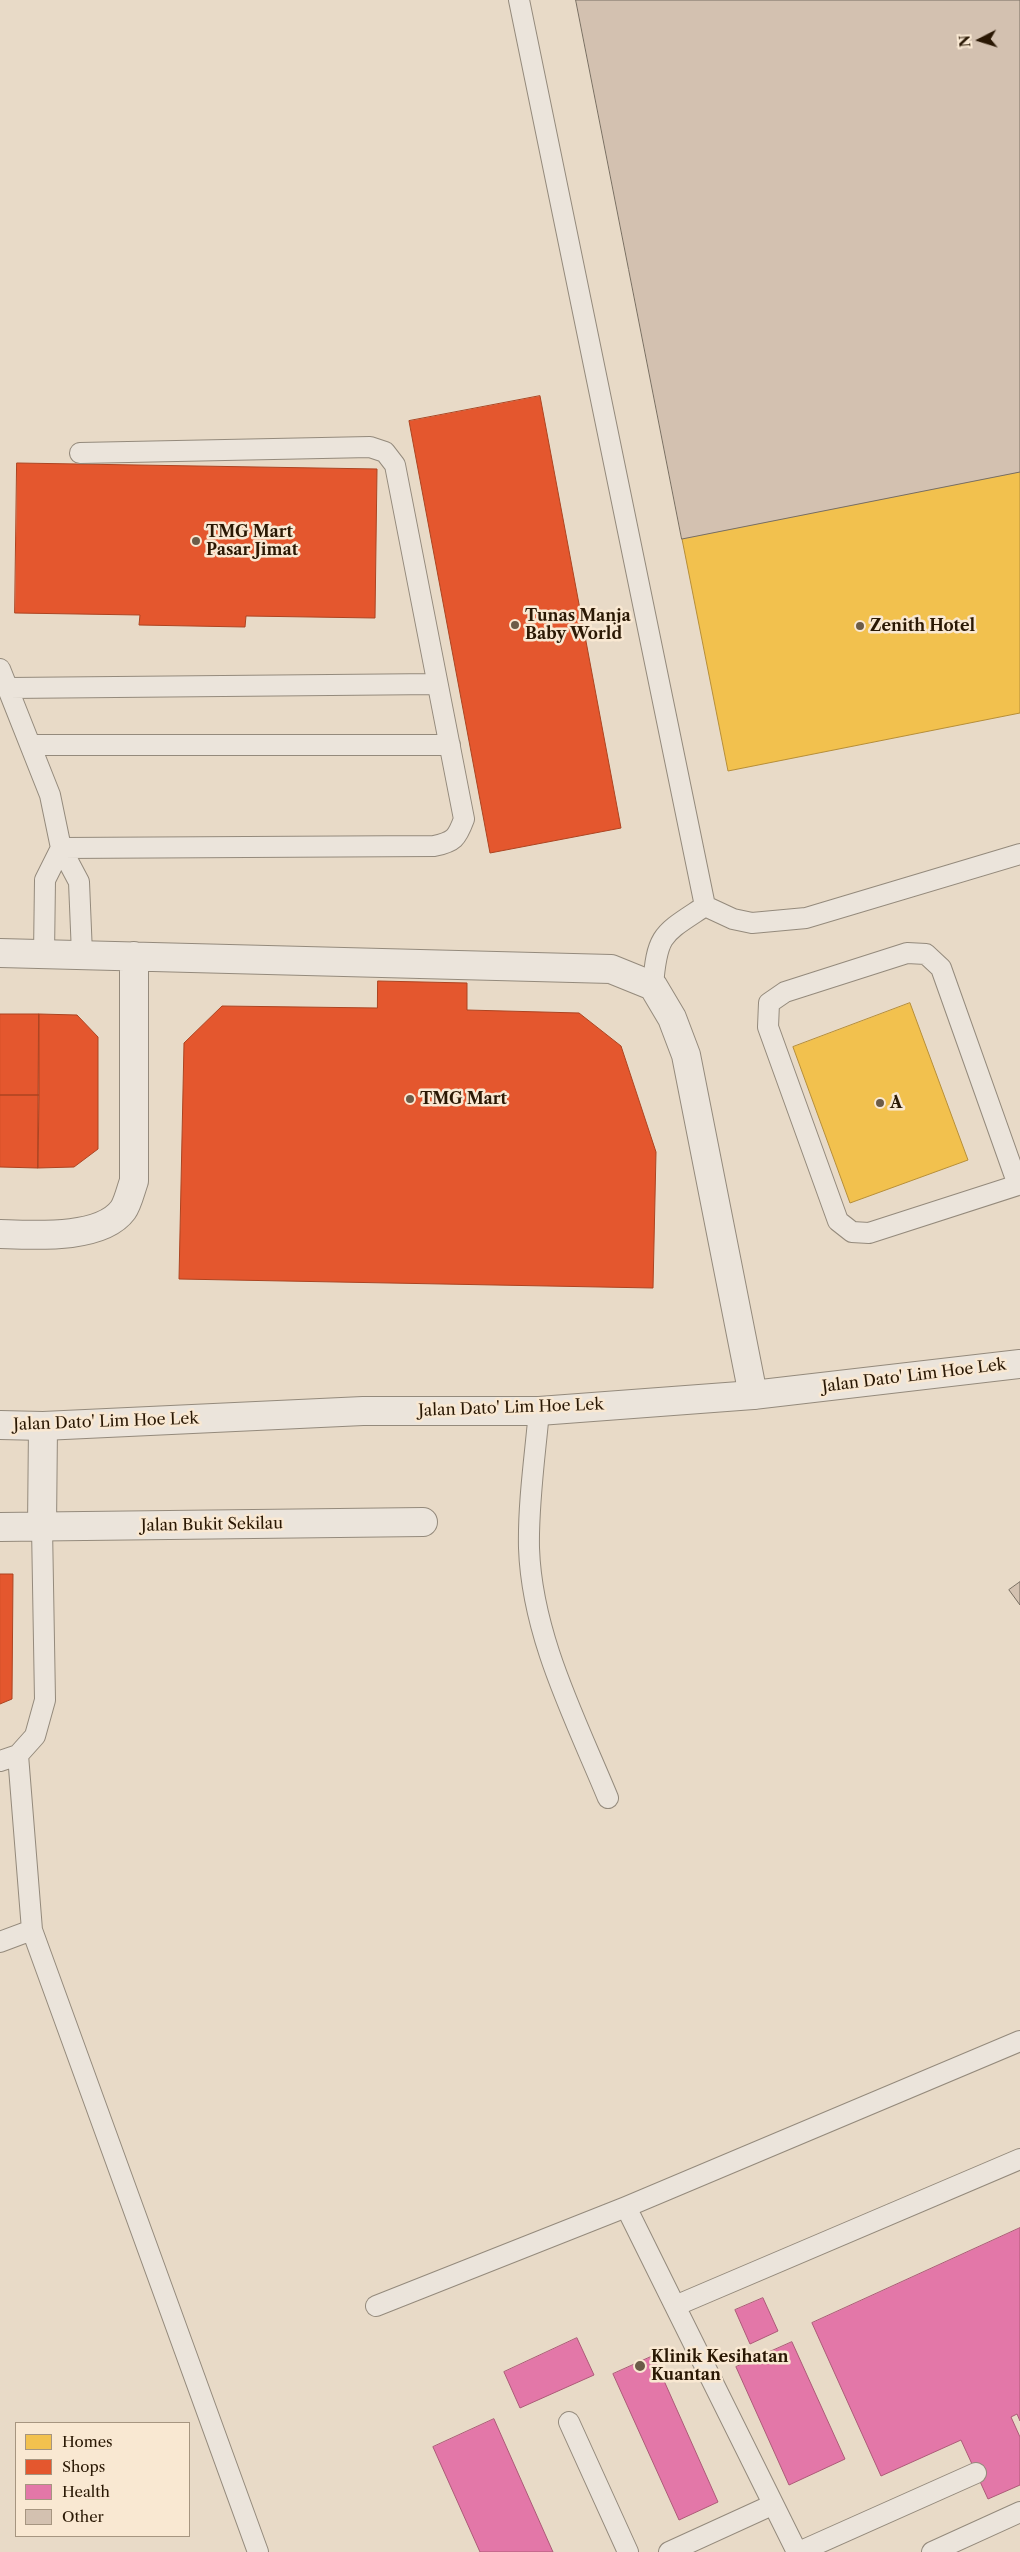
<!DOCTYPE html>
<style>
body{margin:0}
#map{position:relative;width:1020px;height:2552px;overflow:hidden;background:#e8dac7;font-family:"Libre Caslon Text",serif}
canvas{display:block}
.legend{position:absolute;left:15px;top:2422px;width:175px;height:115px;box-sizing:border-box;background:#f9e8d2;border:1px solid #a69580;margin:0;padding:6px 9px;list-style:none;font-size:15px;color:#2a1804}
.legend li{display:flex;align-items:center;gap:10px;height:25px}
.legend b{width:25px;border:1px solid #a69580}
.north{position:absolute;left:955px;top:15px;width:50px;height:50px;-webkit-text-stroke:4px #f9e8d2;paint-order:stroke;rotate:265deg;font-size:14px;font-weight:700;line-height:20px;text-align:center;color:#2a1804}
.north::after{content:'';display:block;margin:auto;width:18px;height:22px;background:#2a1804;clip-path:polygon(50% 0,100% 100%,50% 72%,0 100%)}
</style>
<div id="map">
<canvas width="1020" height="2552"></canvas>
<ul class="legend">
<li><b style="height:14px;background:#f2c14e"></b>Homes</li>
<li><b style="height:14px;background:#e4572e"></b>Shops</li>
<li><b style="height:14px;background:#e377a8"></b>Health</li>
<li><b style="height:14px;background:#d3c1b0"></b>Other</li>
</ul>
<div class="north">N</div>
</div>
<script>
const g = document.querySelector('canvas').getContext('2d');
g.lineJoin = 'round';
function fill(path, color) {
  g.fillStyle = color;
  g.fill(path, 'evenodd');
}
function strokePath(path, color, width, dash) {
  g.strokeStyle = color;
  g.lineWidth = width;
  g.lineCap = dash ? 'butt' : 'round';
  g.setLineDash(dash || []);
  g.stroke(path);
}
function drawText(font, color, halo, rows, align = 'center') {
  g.font = font + ' "Libre Caslon Text",serif';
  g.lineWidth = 5;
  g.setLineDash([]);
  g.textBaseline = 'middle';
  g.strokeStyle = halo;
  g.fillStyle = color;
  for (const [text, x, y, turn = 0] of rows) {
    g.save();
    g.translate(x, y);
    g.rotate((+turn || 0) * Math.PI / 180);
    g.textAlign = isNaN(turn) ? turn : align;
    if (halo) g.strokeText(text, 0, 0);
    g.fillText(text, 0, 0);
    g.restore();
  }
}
const homes = new Path2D(`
 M1020,472V713L728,771L682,539Z
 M910,1003L968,1160L850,1203L793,1047Z`);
const shops = new Path2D(`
 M540,396L621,828L490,853L409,421Z
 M17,463L377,469L375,618L246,616L245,627L139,625L140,615L15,613Z
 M378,981L467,983V1010L579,1013L621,1046L656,1152L653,1288L179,1279L184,1043L222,1006L377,1008Z
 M0,1014H39V1095H0Z
 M39,1014L77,1015L98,1037V1149L74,1167L38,1168Z
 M0,1095H39L38,1168L0,1167Z
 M0,1574H13L12,1699L0,1704Z`);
const health = new Path2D(`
 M1020,2228V2421L1017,2414L1011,2417L1020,2437V2485L988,2499L961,2440L881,2476L812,2323Z
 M763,2298L778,2331L750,2344L735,2310Z
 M577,2338L594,2375L520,2408L504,2372Z
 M792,2342L845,2459L789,2485L736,2367Z
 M653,2356L718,2502L679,2520L613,2374Z
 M494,2419L553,2552H480L433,2447Z`);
const building = new Path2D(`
 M576,0H1020V472L682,539Z
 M1020,1582V1605L1009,1590Z`);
const service = new Path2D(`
 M519,0L705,906
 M0,669L50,795L61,848L434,846C454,842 457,838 464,819L395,465L385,452L370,447L80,453
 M9,688L437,684
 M32,745H450
 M705,906L733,919L752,923L806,918L1020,854
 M44,954L45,880L61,848L79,882L82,954
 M653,986C657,933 663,934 705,906
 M1018,1185L869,1233L852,1232L838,1221L768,1027L769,1003L785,992L907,953L926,954L941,968L1018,1185L1020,1184
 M539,1411C535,1456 528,1503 529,1548C532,1636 575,1718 608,1798
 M0,1761L18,1755L35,1736L45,1700L42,1527
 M32,1930L258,2552
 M0,1942L32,1930L18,1755
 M626,2207L675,2306
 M376,2306L626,2207L1020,2041
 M569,2422L628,2552
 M669,2552L772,2505
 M797,2552L675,2306L1020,2159
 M799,2552L976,2473
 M932,2552L1020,2512`);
const minor = new Path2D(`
 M0,953L611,969L653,986L672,1018L686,1055L753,1395
 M0,1234C33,1235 101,1240 123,1210C128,1203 131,1189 134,1181V956
 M0,1527L423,1522
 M42,1527L43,1426`);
const tertiary = new Path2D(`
 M0,1425L43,1426L363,1411H539L753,1395L1020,1364`);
const markers = [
 [196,541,5,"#6c5c48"],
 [515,625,5,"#6c5c48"],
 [860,626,5,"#6c5c48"],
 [410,1099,5,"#6c5c48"],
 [880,1103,5,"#6c5c48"],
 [640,2366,6,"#6c5c48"]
];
const poiNames = [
 ["TMG Mart",206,532],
 ["Pasar Jimat",206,550],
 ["Tunas Manja",525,616],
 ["Baby World",525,634],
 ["Zenith Hotel",870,626],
 ["TMG Mart",420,1099],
 ["A",890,1103],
 ["Klinik Kesihatan",651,2357],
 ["Kuantan",651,2375]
];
const streetNames = [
 ["Jalan Dato' Lim Hoe Lek",914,1376,-7],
 ["Jalan Dato' Lim Hoe Lek",511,1408,-2],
 ["Jalan Dato' Lim Hoe Lek",106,1422,-2],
 ["Jalan Bukit Sekilau",212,1525,-1]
];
fill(homes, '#f2c14e');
strokePath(homes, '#b68e38', 1);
fill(shops, '#e4572e');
strokePath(shops, '#ac4421', 1);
fill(health, '#e377a8');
strokePath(health, '#ac5a77', 1);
fill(building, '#d3c1b0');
strokePath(building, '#796f62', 1);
strokePath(service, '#948a7c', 22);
strokePath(minor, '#948a7c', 30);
strokePath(tertiary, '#948a7c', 30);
strokePath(service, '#ebe4db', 20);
strokePath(minor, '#ebe4db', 28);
strokePath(tertiary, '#ebe4db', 28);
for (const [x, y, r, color] of markers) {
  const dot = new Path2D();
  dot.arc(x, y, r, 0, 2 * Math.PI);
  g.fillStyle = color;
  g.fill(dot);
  strokePath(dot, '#f9e8d2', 2);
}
drawText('bold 16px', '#2a1804', '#f9e8d2', poiNames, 'left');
drawText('16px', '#2a1804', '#f9e8d2', streetNames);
</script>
